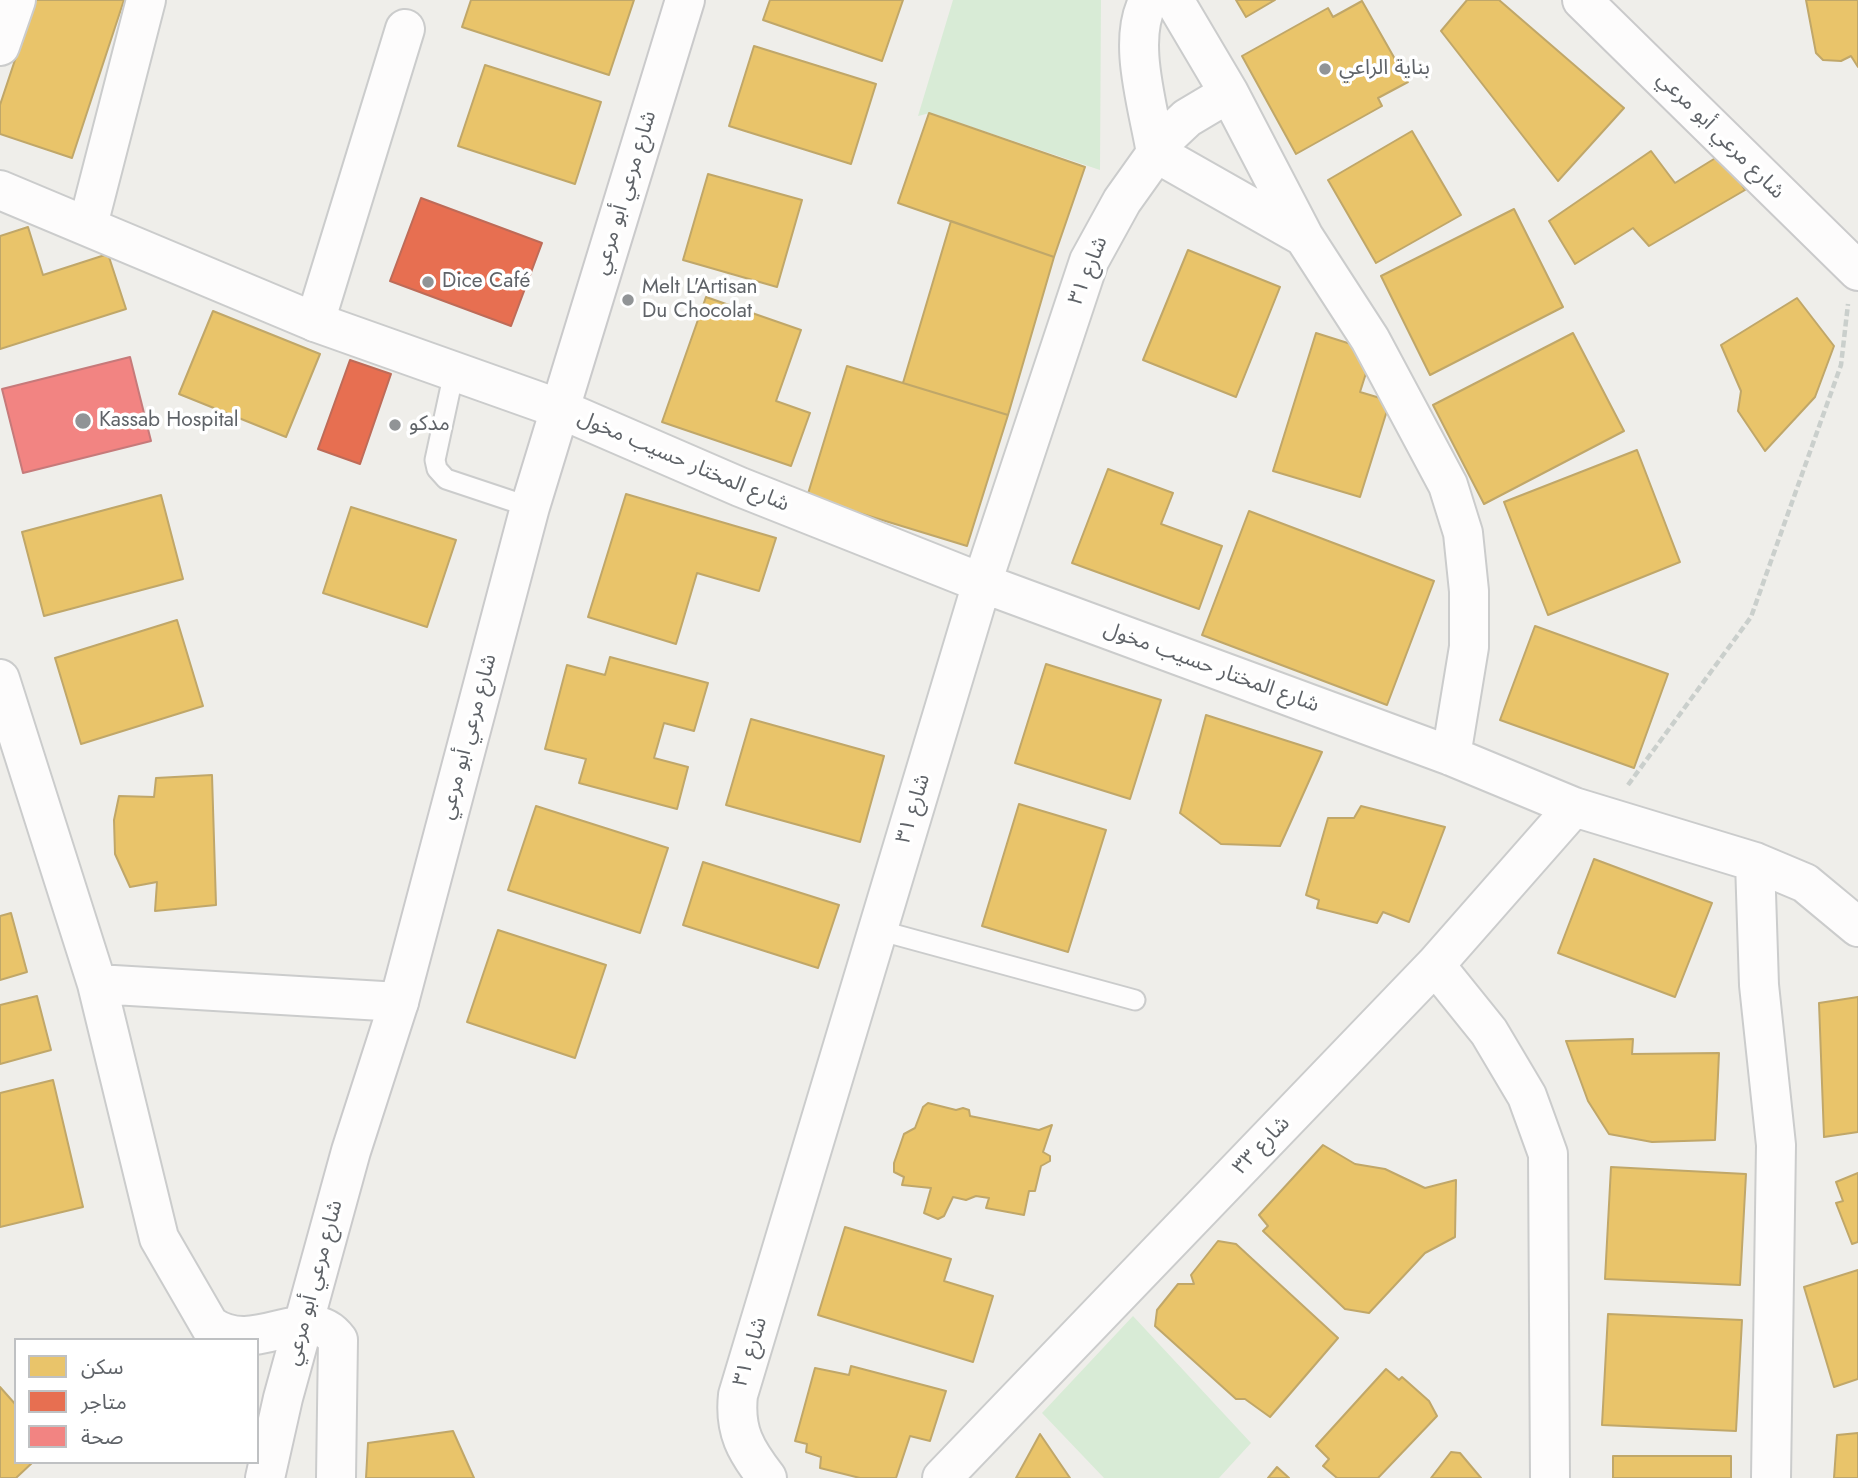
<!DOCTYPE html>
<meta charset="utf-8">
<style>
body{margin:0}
#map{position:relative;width:1858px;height:1478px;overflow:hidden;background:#efeeea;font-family:Jost,"Noto Sans Arabic",sans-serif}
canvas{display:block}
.legend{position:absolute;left:14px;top:1338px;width:245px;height:126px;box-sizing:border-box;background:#fff;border:2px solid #bfc1c3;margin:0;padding:9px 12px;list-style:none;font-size:21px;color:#5f6368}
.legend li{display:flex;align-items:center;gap:14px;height:35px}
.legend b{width:35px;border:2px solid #bfc1c3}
</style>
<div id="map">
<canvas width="1858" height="1478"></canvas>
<ul class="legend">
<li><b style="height:19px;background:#e9c46a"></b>سكن</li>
<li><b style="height:19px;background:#e76f51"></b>متاجر</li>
<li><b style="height:19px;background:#f28482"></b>صحة</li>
</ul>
</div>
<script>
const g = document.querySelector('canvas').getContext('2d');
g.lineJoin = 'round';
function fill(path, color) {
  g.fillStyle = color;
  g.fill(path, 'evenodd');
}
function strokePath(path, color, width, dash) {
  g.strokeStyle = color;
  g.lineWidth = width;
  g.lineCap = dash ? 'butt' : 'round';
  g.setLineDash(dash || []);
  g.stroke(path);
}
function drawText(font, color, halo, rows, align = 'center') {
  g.font = font + ' Jost,"Noto Sans Arabic",sans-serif';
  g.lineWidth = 7;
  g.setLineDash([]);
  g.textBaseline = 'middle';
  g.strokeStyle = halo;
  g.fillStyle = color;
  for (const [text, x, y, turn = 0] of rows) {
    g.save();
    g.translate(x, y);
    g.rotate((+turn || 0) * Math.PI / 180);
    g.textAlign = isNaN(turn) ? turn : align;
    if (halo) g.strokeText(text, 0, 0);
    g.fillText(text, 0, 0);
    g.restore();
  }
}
const green = new Path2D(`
 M953,0H1101L1100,170L930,113L918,116Z
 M1133,1316L1251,1443L1219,1478H1104L1042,1413Z`);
const homes = new Path2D(`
 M35,0H124L72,158L0,134V105Z
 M471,0H634L609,75L462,27Z
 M770,0H903L882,61L763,20Z
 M1236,0H1275L1246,17Z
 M1467,0H1499L1624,108L1558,181L1441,31Z
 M1806,0H1858V67L1851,56L1841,61L1823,60L1816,53Z
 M1362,1L1408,82L1378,98L1382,106L1296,154L1242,56L1328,8L1333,17Z
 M754,46L876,84L851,164L729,126Z
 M485,65L601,102L575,184L458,146Z
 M929,113L1085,167L1054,257L898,203Z
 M1412,131L1461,215L1376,263L1328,180Z
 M1651,151L1675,183L1722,154L1745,190L1649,246L1633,228L1575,264L1549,221Z
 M708,174L802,200L777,287L683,260Z
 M1514,209L1563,307L1430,375L1381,276Z
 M951,221L1054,257L1008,415L903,383Z
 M28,227L43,275L108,254L126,309L0,349V236Z
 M1188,250L1280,287L1236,397L1143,360Z
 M706,297L801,330L776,401L810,413L791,466L662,422Z
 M1797,298L1834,346L1815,397L1765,451L1738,411L1741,391L1721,345Z
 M213,311L320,354L286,437L179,394Z
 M1316,333L1373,351L1360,392L1390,401L1360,497L1273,471Z
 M1573,333L1624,431L1484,504L1433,405Z
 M847,366L1008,415L967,546L807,497Z
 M1637,450L1680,562L1548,615L1504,502Z
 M1108,469L1173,493L1161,524L1222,546L1199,609L1072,563Z
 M626,494L776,538L759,591L697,573L676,644L588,617Z
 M161,495L183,579L44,616L22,532Z
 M351,507L456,540L427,627L323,593Z
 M1249,511L1434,581L1387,705L1202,635Z
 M177,620L203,706L81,744L55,658Z
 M1535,626L1668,674L1634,768L1500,720Z
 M610,657L708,683L694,731L664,723L654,758L688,767L677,809L579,783L586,759L545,749L567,665L605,675Z
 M1046,664L1161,700L1130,799L1015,763Z
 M1206,715L1322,752L1280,846L1221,844L1180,813Z
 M751,719L884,756L860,842L726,805Z
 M212,775L216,905L155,911L157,882L130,887L115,854L114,820L119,796L154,797L156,778Z
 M1019,804L1106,830L1068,952L982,926Z
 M536,806L668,848L640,933L508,890Z
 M1361,806L1445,827L1409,922L1383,912L1377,923L1317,908L1319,900L1306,895L1328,818H1354Z
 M1594,859L1712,903L1675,997L1558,953Z
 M703,862L839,905L818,968L683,925Z
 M11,913L27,972L0,980V916Z
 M498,930L606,965L575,1058L467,1022Z
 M37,996L51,1050L0,1064V1005Z
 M1858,997V1132L1824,1137L1819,1003Z
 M1633,1039L1632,1054L1719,1053L1715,1140L1652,1142L1609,1134L1588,1101L1566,1041Z
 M53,1080L83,1207L0,1227V1093Z
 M928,1103L956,1110L963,1108L969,1110L970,1116L1039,1130L1052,1125L1043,1152L1050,1156V1161L1041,1166L1035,1191H1029L1024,1215L986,1208L989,1198L976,1196L966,1200L953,1197L944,1216L938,1219L924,1213L931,1188L902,1185L904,1177L894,1172V1163L904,1134L915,1128L923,1107Z
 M1323,1145L1355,1164L1385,1169L1425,1188L1456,1180L1455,1237L1425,1253L1369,1313L1345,1309L1263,1231L1268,1226L1259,1215Z
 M1611,1167L1746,1174L1740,1285L1605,1279Z
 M1858,1173V1242L1852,1244L1836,1203L1843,1201L1836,1182Z
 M845,1227L951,1259L944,1281L993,1296L973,1362L818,1315Z
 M1218,1241L1236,1244L1338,1338L1270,1417L1245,1399H1236L1155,1326L1157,1310L1178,1284H1194L1191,1275Z
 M1858,1270V1379L1834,1387L1804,1287Z
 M1608,1314L1742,1320L1736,1431L1602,1425Z
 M851,1366L946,1391L930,1441L910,1436L896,1478H860L820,1468L821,1457L806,1452L807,1444L795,1441L815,1368L849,1375Z
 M1386,1369L1399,1380L1402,1377L1429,1401L1437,1416L1378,1478H1337L1323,1466L1329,1459L1316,1446Z
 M0,1387L16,1405V1462H33L16,1478H0Z
 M453,1431L474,1478H366L368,1443Z
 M1858,1433V1478H1834L1837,1435Z
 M1040,1434L1070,1478H1016Z
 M1451,1452L1460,1453L1481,1478H1431Z
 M1613,1456H1731V1478H1613Z
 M1277,1467L1289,1478H1268Z`);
const shops = new Path2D(`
 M421,198L542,243L511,326L390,281Z
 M350,360L391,374L360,464L318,449Z`);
const health = new Path2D(`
 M130,357L151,441L23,473L2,389Z`);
const path = new Path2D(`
 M1628,785L1751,617L1841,365L1848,304`);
const service = new Path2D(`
 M454,372L435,460L437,469L446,479L530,507
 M878,930L1135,1000`);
const minor = new Path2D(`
 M1149,0C1126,39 1149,109 1156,153L1304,237L1370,339L1448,485L1463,533L1469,591V647L1451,756
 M1174,0L1229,93L1304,237
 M0,46L16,0
 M88,225L146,0
 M315,322L405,29
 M560,409L740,487L982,583L1451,756L1574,807L1755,862L1805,883L1858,927
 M0,679L97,984L159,1238L218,1340
 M1755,862L1759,985L1776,1145L1771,1478
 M1435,965L1489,1032L1527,1096L1548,1154L1550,1478
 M97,984L399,1002
 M211,1326C256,1358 308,1299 338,1340L336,1478
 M767,1478C746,1451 734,1431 738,1395L982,583L1089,261L1122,201L1169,135L1187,118L1229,93
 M942,1478L1435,965L1574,807`);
const tertiary = new Path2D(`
 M0,190L315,322L560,409`);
const secondary = new Path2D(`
 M1582,0L1858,271
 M265,1478L283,1398L351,1151L399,1002L530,507L685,0`);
const markers = [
 [1325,69,7,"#919496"],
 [428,282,7,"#919496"],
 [628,300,7,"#919496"],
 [83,421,9,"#919496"],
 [395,425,7,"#919496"]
];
const poiNames = [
 ["بناية الراعي",1339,69],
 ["Dice Café",442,282],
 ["Melt L'Artisan",642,288],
 ["Du Chocolat",642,312],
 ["Kassab Hospital",99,421],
 ["مدكو",409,425]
];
const streetNames = [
 ["شارع مرعي أبو مرعي",1720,136,45],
 ["شارع مرعي أبو مرعي",626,193,-73],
 ["شارع ٣١",1089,271,-68],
 ["شارع المختار حسيب مخول",683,462,23],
 ["شارع المختار حسيب مخول",1211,668,20],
 ["شارع مرعي أبو مرعي",469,737,-75],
 ["شارع ٣١",914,809,-73],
 ["شارع ٣٣",1262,1146,-46],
 ["شارع مرعي أبو مرعي",315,1283,-75],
 ["شارع ٣١",751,1352,-73]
];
fill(green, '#d8ebd6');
fill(homes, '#e9c46a');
strokePath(homes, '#c0a769', 2);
fill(shops, '#e76f51');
strokePath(shops, '#be6b58', 2);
fill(health, '#f28482');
strokePath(health, '#c67a7a', 2);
strokePath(service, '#cbcccc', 23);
strokePath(minor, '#cbcccc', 42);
strokePath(tertiary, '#cbcccc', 42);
strokePath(secondary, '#cacacb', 42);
strokePath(path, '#cacfcc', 4.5, [7, 3.5]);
strokePath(service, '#fdfcfc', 19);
strokePath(minor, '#fdfcfc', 38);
strokePath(tertiary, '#fdfcfc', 38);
strokePath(secondary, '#fdfcfc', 38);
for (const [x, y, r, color] of markers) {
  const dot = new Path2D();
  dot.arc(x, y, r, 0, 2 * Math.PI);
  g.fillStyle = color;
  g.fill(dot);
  strokePath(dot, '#fff', 2.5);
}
drawText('21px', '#5f6368', '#fff', poiNames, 'left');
drawText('21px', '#5f6368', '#fff', streetNames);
</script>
